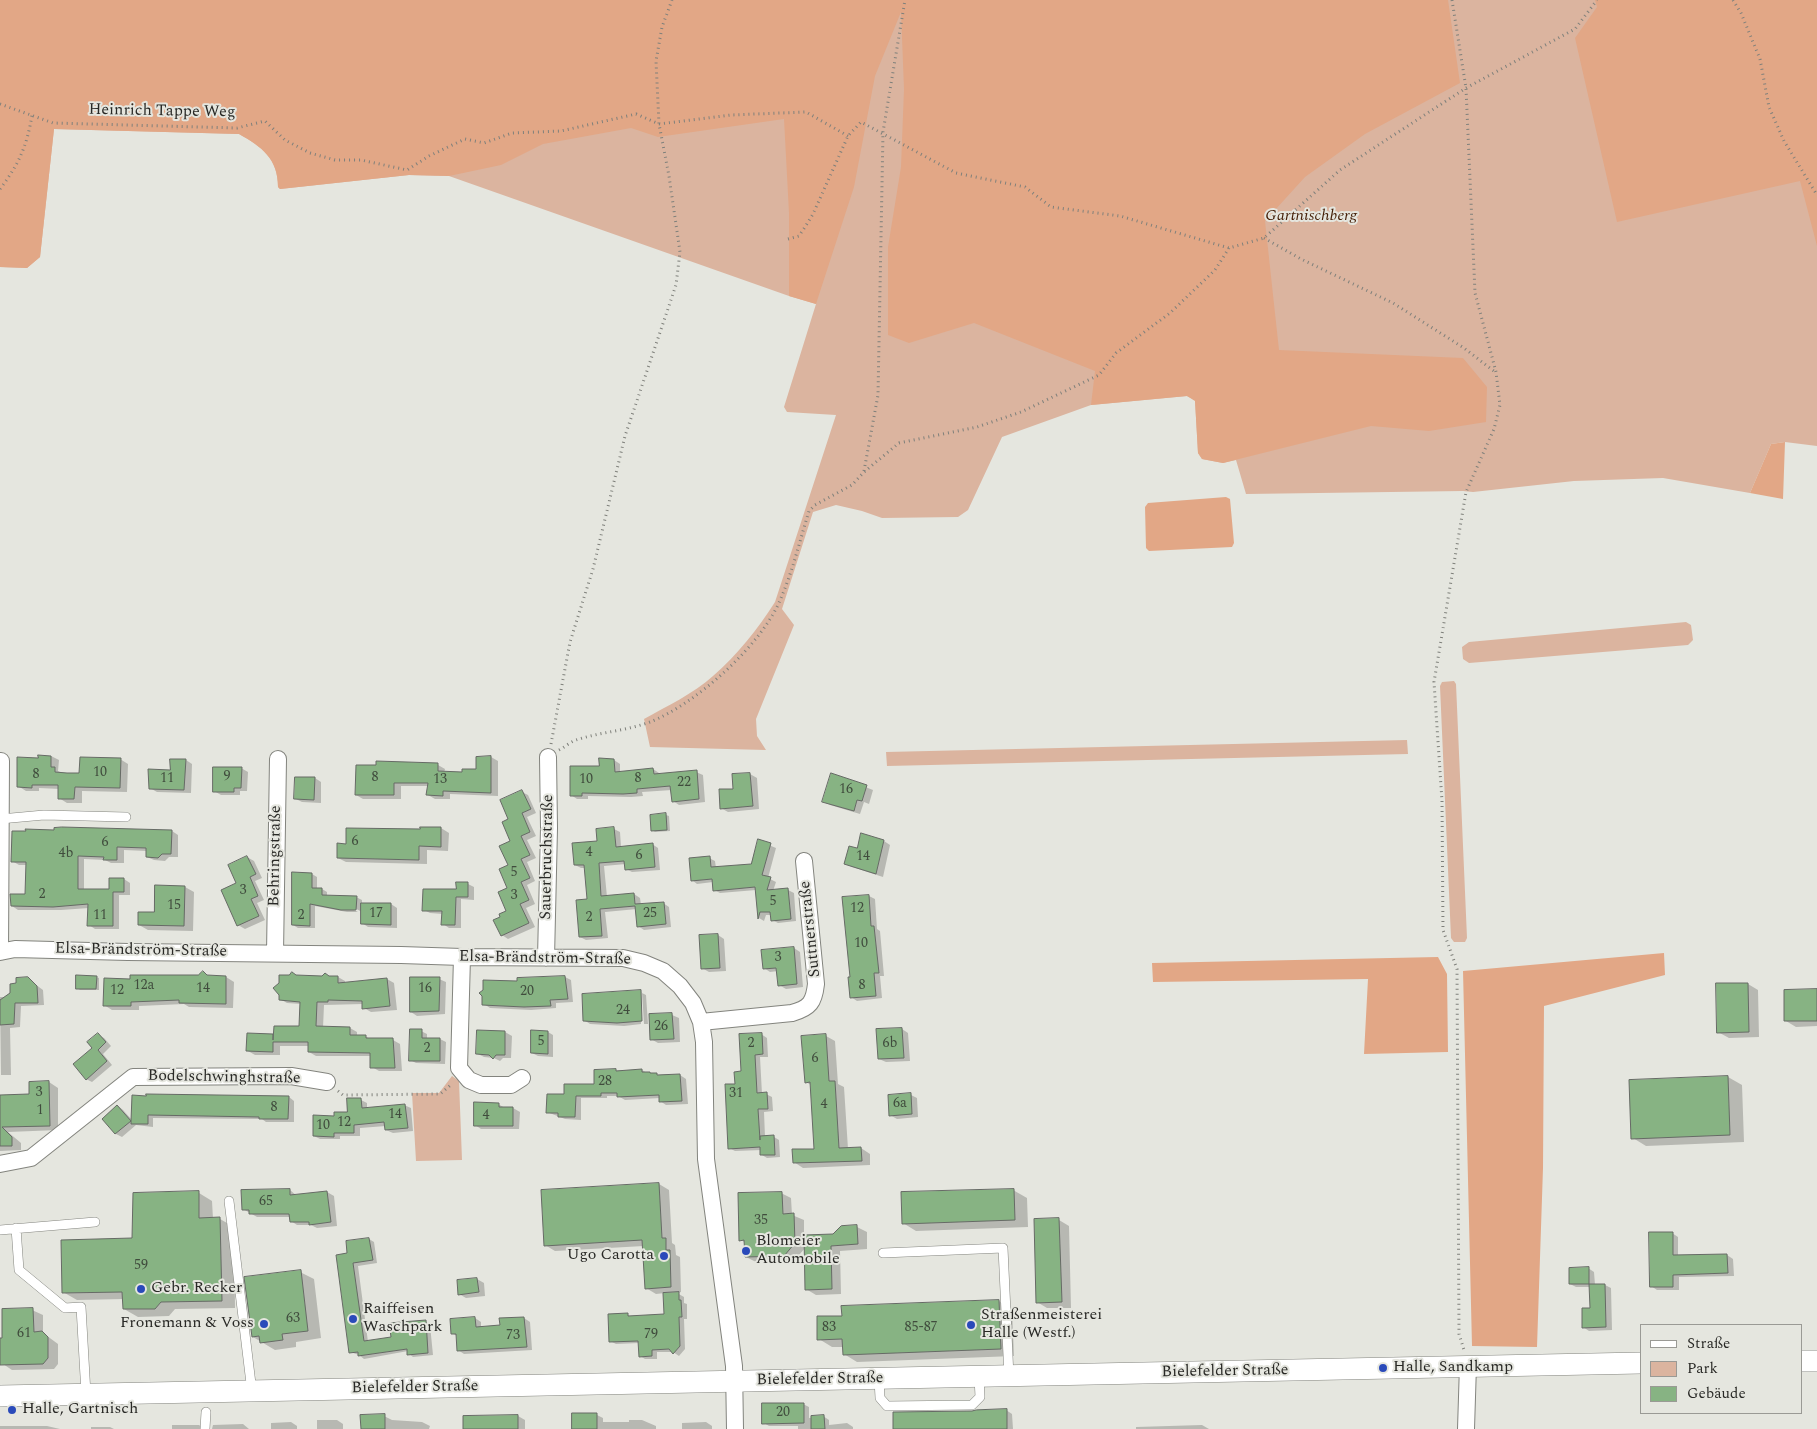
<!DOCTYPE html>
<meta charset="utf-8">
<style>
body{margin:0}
#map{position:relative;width:1817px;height:1429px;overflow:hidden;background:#e5e6df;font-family:Spectral,serif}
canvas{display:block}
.legend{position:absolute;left:1640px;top:1324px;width:162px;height:90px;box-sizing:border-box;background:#e5e6df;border:1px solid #9a9a95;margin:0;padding:6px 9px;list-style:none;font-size:15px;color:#292926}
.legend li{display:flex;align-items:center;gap:10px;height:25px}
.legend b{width:25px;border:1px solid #9a9a95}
</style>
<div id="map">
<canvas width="1817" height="1429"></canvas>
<ul class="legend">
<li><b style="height:6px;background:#fff"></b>Straße</li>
<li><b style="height:14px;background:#dbb49f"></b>Park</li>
<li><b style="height:14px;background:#87b383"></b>Gebäude</li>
</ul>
</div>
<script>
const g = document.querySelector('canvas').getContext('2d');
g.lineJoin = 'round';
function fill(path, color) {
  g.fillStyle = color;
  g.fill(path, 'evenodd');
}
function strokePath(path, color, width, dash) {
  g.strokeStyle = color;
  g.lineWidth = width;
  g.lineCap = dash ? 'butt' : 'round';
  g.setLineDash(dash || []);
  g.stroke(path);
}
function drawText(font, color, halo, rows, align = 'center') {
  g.font = font + ' Spectral,serif';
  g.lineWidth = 4;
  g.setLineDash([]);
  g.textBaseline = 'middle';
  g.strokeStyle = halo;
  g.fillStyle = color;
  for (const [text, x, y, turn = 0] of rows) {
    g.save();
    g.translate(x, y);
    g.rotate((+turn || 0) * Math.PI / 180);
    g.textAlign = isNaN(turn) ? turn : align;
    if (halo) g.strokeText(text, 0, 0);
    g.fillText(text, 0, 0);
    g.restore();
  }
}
const green = new Path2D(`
 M0,0H1817V446L1785,442L1771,444L1750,493L1663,478L1574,481L1473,492L1463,491L1246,494L1236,460L1223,463L1202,459L1198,453L1195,400L1187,396L1091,405L1002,437L968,510L958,517L882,518L862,511L836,505L813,512L782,609L794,625L756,719L757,736L766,750L650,747L644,719C667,706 693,694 713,676C737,655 758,629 775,602L836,415L787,412L784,407L816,304L789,296L449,176L409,175L280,189L278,187C278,158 262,147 239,134L54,129L40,257L27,268L0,267Z
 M1686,622L1691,625L1693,640L1688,645L1469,663L1463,659L1462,647L1469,642Z
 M1454,681L1456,684L1467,938L1465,942H1454L1451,938L1440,686L1442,682Z
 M1407,740L1408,754L887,766L886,752Z
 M452,1076L459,1081L462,1160L416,1161L412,1093H439Z`);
const forest = new Path2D(`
 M0,0H1448L1460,83L1365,134L1305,177L1265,221L1279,350L1463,358L1487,387L1486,422L1429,431L1371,426L1223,463L1202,459L1198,453L1195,401L1187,396L1091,405L1095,371L974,323L909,343L888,335V247L901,167L904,89L901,12L875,76L854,187L816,304L789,296V213L784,119L658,137L631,128L543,144L501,165L449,176L409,175L280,189L278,187C278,159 262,147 239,134L54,129L40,257L27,268L0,267Z
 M1595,0H1817V246L1800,181L1617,222L1575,38L1597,7Z
 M1785,442L1783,499L1750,493L1771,444Z
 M1226,497L1230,499L1234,543L1232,547L1149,551L1146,548L1145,507L1148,503Z
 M1664,953L1665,975L1544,1006L1543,1168L1537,1347L1472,1346L1463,971Z
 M1438,957L1447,974L1448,1052L1364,1054L1368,979L1153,982L1152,963Z`);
const shadow = new Path2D(`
 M51,756L59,760L58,771L62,773L80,774L120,759L128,764L127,792L82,791V803H67L59,798L60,789L39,788V791H26L18,786V771Z
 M491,757L498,761V796L450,794V799H435L428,795L429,786H401V799H363L356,795L438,765L445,769L444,773H463L477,771V758Z
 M186,760L192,764L191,793L157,792L150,788Z
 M614,760L620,764V772L653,769L659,773V775L696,772L703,775L705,802L679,805L673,801L672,790L642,792L643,796L631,797L588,796V799H577L571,795L600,768Z
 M241,768L248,772L247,791H240V795H221L214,791Z
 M750,774L757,778L759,809L728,812L721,808L734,790Z
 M832,774L873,790L869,804L864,802L860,814L830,805L824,802Z
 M315,778L321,782V803L302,802L296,799Z
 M522,792L528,795L536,813L527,817L536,836L527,840L536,858L527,862L535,881L527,885L535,904L526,908L535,927L508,939L502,935L508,911L512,842L510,820Z
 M666,815L669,816L670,831L655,832L652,830Z
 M441,828L449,833L448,851L427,850V864L346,862L338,858L347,845Z
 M614,829L620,832L621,847L652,844L658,848L660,870L632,872L626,869V864L604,866L607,897L634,894L640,898L641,905L663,903L669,907L671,927L644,930L638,926L637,909L605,912L608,938L586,940L580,937L588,900L586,868H581L575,865Z
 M172,831L178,835V857H169L165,861L154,860L147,857V851L124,850V863H111L105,860L84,859V890H110L124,879L130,883V895H119V929H95L89,925V908L61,910H18L12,906L26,895L27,865H19L12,861Z
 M862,835L884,841L890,845L883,877L852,867L845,864L857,849Z
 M759,841L776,848L768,878L776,882L773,891L788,890L794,893L796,921L778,923L772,920L771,915H766L764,921L759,918L756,890L720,893L714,890L713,882L697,884L692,880L709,858L715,861L716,868L752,865Z
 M247,857L254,861L262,878L255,881L264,900L257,903L265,920L245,929L238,925V884Z
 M312,874L317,877V889H322L327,892V897H356L362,900V904H391L397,908V928L368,927L362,923V912L351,906L350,908L358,912H347L315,906V928H298L293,925Z
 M468,884L474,887V900L461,899V928H449L443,924V914L430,913L424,910Z
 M185,887L194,892L193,931L148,930L139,925L155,913Z
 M869,896L875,899L877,929L880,931L884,976H880L882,998L857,1001L851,997V978Z
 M718,935L724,939L726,971L709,972L702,968Z
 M794,948L800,952L803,987L786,989L779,985L778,971L770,972L764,968Z
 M203,973L210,977H226L234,982L233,1008L189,1007L184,1004L139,1006V1010H112L104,1005L132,980L199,977Z
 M298,976L338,977L345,981V984L387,979L394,983L397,1010L371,1012L364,1008L363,1004L324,1005L323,1028H350L357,1032V1036H365L370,1039L393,1040L400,1044L402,1071H379L372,1067V1056H316L309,1052V1046H280V1055H255L248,1051L273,1035L275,1036L300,1027L301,1004L287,1003L280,999Z
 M96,977L99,978V990H80L77,988Z
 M565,977L571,980L573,1002L556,1003V1008L531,1010L490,1008L484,1004L518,982Z
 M28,979L43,990L44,1005L21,1006L20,1027L10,1028L11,1075H1L0,997H11L17,984Z
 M439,979L446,982L445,1014L417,1016L411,1012Z
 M1748,984L1758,990L1759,1037L1729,1038L1718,1032Z
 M1817,990V1026L1796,1027L1786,1021Z
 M640,992L646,995L648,1024H644L642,993H640L641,1024L624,1026L590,1024L584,1020Z
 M672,1015L679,1018L680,1042L658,1043L651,1039Z
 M902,1029L908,1033L910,1061L886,1062L879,1059Z
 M421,1031L427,1034V1039H440L446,1042L445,1064L416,1063L410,1060Z
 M478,1032H505L512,1036L511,1058H503L500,1061L494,1058L484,1057L478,1054Z
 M548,1032L553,1035V1057L538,1056L532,1053Z
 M761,1034L767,1038L768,1057H760L762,1094H766L772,1097L773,1111L764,1112L765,1137H774L779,1140L780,1157L767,1158L762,1155V1150L735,1151L729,1148L736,1085Z
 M98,1035L104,1038L111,1046L103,1054L112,1065L92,1082L86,1079Z
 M826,1036L835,1041L838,1084L844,1087L848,1149L861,1148L870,1154V1165L803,1168L794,1162L815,1150L811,1085L806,1082Z
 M642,1070L647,1073L660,1076L680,1075L686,1079L688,1104L666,1105L660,1101V1098L625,1100L618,1096H607V1098H581V1120L565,1119L547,1112L565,1095L596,1085L595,1071Z
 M1728,1077L1742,1085L1744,1142L1646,1146L1633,1138L1631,1081Z
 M49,1082L58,1088V1130L8,1132L21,1143V1150L0,1151V1096L31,1095Z
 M911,1095L917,1098L918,1117L897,1119L890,1115Z
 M133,1097H289L294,1101V1122H266L262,1119L153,1118V1127L136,1125L122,1137L116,1134L103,1119L118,1106L123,1110L132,1120Z
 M361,1100L367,1103V1109L404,1105L411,1108L413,1131L393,1133L386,1130V1126L360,1128V1136H340V1139H320L314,1136L335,1117L348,1114Z
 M498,1104L505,1108H513L520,1112L519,1129H481L475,1125Z
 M659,1184L669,1190L672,1243L675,1245L676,1255L680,1257L681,1292L677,1293L684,1297V1303L687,1304V1319H684L685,1349L679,1356L673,1352H657V1359H645L640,1356L639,1343L616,1344L610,1341L628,1315L631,1317L665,1316V1293L656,1294L646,1288L644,1246L555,1251L545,1245Z
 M290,1190L297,1196L327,1192L334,1196L337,1226L317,1228L311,1225H297L291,1221V1217H257L243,1209V1192Z
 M1013,1190L1027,1198L1028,1227L916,1231L903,1223Z
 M199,1193L212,1201L213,1219H220L234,1227L235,1308L175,1309L169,1316L138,1317L124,1309V1299L77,1300L63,1292Z
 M781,1193L791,1198L792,1215L804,1220V1236L834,1235L841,1227H857L867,1232V1249L840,1251L841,1294L816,1295L806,1289L805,1248L794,1261L756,1262L746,1257V1243L741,1240Z
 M1059,1220L1069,1226L1071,1308H1047L1037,1302Z
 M1672,1233L1678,1237V1257L1727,1255L1733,1259L1734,1276L1679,1277V1290H1657L1651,1286Z
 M369,1239L374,1242L377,1263L358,1266L368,1342L392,1338L426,1322L430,1325L433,1355L413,1357L409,1354L408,1351L364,1359L359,1355L350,1352L349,1254Z
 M1588,1268L1594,1272L1595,1285H1605L1611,1288L1612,1330L1589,1331L1583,1327L1591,1309V1287H1576L1570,1284Z
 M300,1272L314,1279L321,1338L296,1342V1347L275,1350L253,1337Z
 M477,1279L484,1283L485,1296L466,1298L459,1294Z
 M999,1301L1012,1309L1014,1356L857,1362L844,1354V1347H832L819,1339L843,1317Z
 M32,1310L43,1315V1333L58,1344V1364L54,1369L12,1370L0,1362V1339H4Z
 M475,1318L481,1322V1328L501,1326L524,1318L530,1322L532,1350L464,1354L458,1350L457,1336L452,1333Z
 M803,1404L809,1407V1418L823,1416L829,1420V1425L847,1423L853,1427V1429H798V1426H769L764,1423Z
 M1006,1410L1012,1414L1013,1429H895Z
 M597,1415L603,1418V1422H629V1420H642L656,1426V1429H573Z
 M384,1416L392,1420L422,1422L430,1426L429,1429H362Z
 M518,1416L525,1420V1429H464Z
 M317,1420H337L343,1424V1429H317Z
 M291,1422L297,1426V1429H271V1423Z
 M706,1422L712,1426V1429H682V1423Z
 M243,1424L249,1429H212L213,1425Z
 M172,1425H199L205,1429H172Z
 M1202,1425L1209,1429H1136V1427Z
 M0,1426H47L60,1429H0Z
 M91,1427H110L114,1429H91Z`);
const building = new Path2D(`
 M38,755L51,756V767H55V772L67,773H79L80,757L121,758L120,788L75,787L74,799H58V785H32V788L17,787V757L38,758Z
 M491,756V793L443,791V796L426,795L428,783H394V795H355L356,765H376V761L438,763V771L462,772V769H476V757Z
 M599,758L614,759L615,772L653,768L654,774L697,770L699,799L672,802L670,786L637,789V793L623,794L582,793V796H570V766H599Z
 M170,759H186L184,790L149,789L148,769L170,770Z
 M213,767H242L241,788H234V792H213Z
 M750,773L753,806L720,809L719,789H733L732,774Z
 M831,773L867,785L862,801L857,800L854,811L822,802Z
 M295,777H315L314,800L294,799Z
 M522,790L531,809L522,813L530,832L521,836L530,855L521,859L530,878L521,882L529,900L520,904L529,923L501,936L493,920L500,917L499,914L506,911L498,892L507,888L499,869L508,865L499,846L510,841L502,822L508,819L500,800Z
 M666,813L667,830L651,831L650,815Z
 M62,827L172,830L171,854H162L158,858L146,857V848L117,847V860H103L104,857L78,856V889H109V878H124V892H113V926H87L88,904L53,907L11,906L10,894H25L26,862H11L12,831H26L25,829L54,830V828Z
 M420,827H441V847L419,846V860L337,858V843L346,844V828L420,829Z
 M614,827L616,847L653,843L655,867L625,870L624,861L599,863L601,896L634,893L635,904L664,902L666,924L637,927L635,906L600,909L602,936L579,937L576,900L587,899L584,865H574L572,843L597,841L596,829Z
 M861,833L884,840L876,874L844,864L849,846L857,848Z
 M758,839L771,843L762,875L771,877L767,890L788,888L791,919L771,921L770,912H760L758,919L755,887L713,891L712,879L691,881L689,858L710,856L711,867L751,864Z
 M247,856L256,874L250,877L258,896L251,899L259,916L237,926L221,890L236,883L228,865Z
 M292,872L312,873V888H322V895L357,896L356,910H341L310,904V926L292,925Z
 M456,882H468V897H456L455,925H441L442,911H422L423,889H456Z
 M155,885L185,886L184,926L138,925V912H154Z
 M869,895L871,926H874L879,973H874L876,996L850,998L848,977H850L842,897Z
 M361,903H391V925L361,924Z
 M718,934L720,968L701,969L699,935Z
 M794,947L797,984L778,986L776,968L763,969L761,950Z
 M203,971L207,975L226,976V1004L179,1003V1000L131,1002V1006H103L104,978L130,979V975H198Z
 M292,972L296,975L322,976L325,973L329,976H338V983L387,978L390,1006L362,1009V1001L328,1000V1002H317L316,1026L350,1027V1035H366V1038H393L395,1068H370V1053L308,1052V1042H273V1052L246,1051L247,1033L273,1034V1040L274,1026H299L300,1002L279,1000V995L273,988L279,983V975H289Z
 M76,975L97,976L96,989H76Z
 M565,976L568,999L550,1000L551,1006L524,1007L482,1005V996L479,993L483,990V980L517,981V978Z
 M28,977L37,986L38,1003H15L14,1024L0,1025V1000L10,993V984L16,983V978Z
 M410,977H440L439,1011L410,1012Z
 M1716,983H1748L1749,1032L1717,1033Z
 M1817,989V1021H1784V990Z
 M641,990L642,1021L617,1023L583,1021L582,994Z
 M672,1013L674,1039L650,1040L649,1014Z
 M902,1028L904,1058L878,1059L876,1029Z
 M410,1029H422V1038H440V1061H409Z
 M477,1030L505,1031V1055H496L493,1059L489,1055L476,1054Z
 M531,1030L548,1031V1054L531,1053Z
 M98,1033L106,1042L98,1050L107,1061L86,1080L73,1064L92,1048L87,1042Z
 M762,1033L763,1054L755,1055L757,1093L767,1092L768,1109H758L760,1140V1136L774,1135L775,1155H760V1147L728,1149L725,1084H735L734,1072L741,1071L739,1034Z
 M826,1034L829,1081H835L839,1148L861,1147L862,1161L793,1163L792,1149H814L810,1082L805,1083L801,1036Z
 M616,1069V1071L642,1069V1072H650V1073H657V1075L680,1074L682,1101L659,1102V1095L617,1097V1093H601V1096H576L575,1117H558V1113H546L547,1094H564V1084H594V1070Z
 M1728,1076L1730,1135L1631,1139L1629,1080Z
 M49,1081L50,1126L2,1127L12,1137V1146H0V1095L29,1094V1082Z
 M911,1093L912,1114L889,1116L888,1095Z
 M146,1094L289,1096L288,1119H259V1117L148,1115V1124H131V1121L115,1134L102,1119L117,1105L131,1121L132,1095L146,1096Z
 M347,1098H361L362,1108L405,1104L408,1128L385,1130L384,1122L354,1125V1133H334V1137L313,1136V1115L334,1116V1112H347Z
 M474,1102L499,1103V1107H513V1126H474Z
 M659,1183L662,1238H666V1250H670L671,1287L645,1289L642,1240L544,1246L541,1190Z
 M290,1189V1195L327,1191L331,1222L309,1225V1222H290L289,1214H249V1210H242L241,1190Z
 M1014,1189L1015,1220L902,1224L901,1192Z
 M199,1191V1218L220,1217L222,1301L161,1302L155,1309H123L122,1292L62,1293L61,1240L132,1238L133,1193Z
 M782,1192L783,1214L794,1213L795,1243L784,1256L745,1257L744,1240L739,1241L738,1193Z
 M1059,1218L1062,1302L1036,1303L1034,1219Z
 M857,1225L858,1244L831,1246L832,1289L805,1290L804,1235L833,1234L841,1226Z
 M1649,1232H1673V1255L1727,1254L1728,1273L1673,1275V1287H1650Z
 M369,1238L373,1260L353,1263L364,1341L391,1337L389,1323L426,1320L428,1353L407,1355V1349L358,1356V1352L349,1353L336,1255L347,1253L346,1241Z
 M1589,1267V1284H1605L1606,1327L1582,1328V1308H1590L1589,1284H1569V1268Z
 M301,1270L308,1331L282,1334L283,1340L260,1343L259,1336L252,1337L244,1277Z
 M477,1278L479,1292L458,1295L457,1280Z
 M679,1292V1300H681L682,1317H679L680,1346L673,1354L669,1349L652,1350V1356L639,1357L638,1341L609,1342L608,1314L628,1313V1316L664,1314L663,1293Z
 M999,1300L1001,1349L843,1355L842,1339L817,1340V1316H842L841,1306Z
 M33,1308L34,1332L42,1331L48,1337V1358L43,1364L0,1365V1338H2V1309Z
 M475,1317L476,1327L500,1325L499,1318L524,1317L527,1347L457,1351L456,1334H451L450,1319Z
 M762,1403H804V1423L762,1424Z
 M1007,1409V1429H893V1412L972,1411L976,1410Z
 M572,1413H597V1429H572Z
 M385,1414V1429H361L360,1415Z
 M518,1415V1429H463V1416Z
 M824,1415L825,1429H811V1416Z`);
const path = new Path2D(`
 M1452,0L1466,88L1475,293L1496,372L1500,405L1494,429L1466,492L1434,682L1442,801L1443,930L1457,969L1459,1334L1464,1350
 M1733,0L1741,13L1760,59L1769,107L1784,141L1817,195
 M0,104L53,123L237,128L265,121L285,140L310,153L335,160H361L407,170L429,156L465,139L484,143L512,133L561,131L636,114L659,124
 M659,124L731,115L806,112L848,136
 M0,189C19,164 27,146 32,115
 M1264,238L1301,259L1393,303L1464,348L1495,372
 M788,239L799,236L805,227L813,214L848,136L861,122L956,173L1025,187L1051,207L1120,216L1229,248L1264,238L1340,170L1466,88L1575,29L1597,0
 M864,471L878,395L883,132L905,0
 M551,744L570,642L593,569L625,436L676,285L680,252L669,176L659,124L656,61L662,27L672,0
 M559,750C565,747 570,742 576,740C600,732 626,731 650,722C696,704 763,644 781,598C793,570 800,540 809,511L815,505L852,485L864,472L899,443L977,427L1021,412L1099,375L1116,353L1170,313L1215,270L1229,248
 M338,1091L343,1095L440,1094L452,1084`);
const service = new Path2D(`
 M0,819L44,815L126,817
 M229,1201L252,1392
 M16,1228L19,1270L65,1308L81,1307L86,1394
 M0,1230L95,1222
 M883,1253L1003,1248L1009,1377
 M879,1379L880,1398L887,1406L972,1405L980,1397L979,1377
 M205,1429L206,1412`);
const minor = new Path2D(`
 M0,952L15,949L128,952L401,955L462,957L623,958L644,963L663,971L680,986L693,1003L701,1022L704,1042L706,1159L734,1366L735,1429
 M0,952L1,761
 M275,953L278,759
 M462,957L459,1068L469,1080L481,1085H511L522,1078
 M546,958L549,828L548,757
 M701,1022L792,1013C810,1008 814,1002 816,984L804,861
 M0,1164L31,1158L133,1077L291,1076L327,1082
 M1466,1429L1468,1365`);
const tertiary = new Path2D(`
 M1801,1361H1817
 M0,1396L1641,1363`);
const markers = [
 [746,1251,5,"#2a4aba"],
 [664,1256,5,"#2a4aba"],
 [141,1289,5,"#2a4aba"],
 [353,1319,5,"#2a4aba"],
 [264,1324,5,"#2a4aba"],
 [971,1325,5,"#2a4aba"],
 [1383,1368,5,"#2a4aba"],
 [12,1410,5,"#2a4aba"]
];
const numberNames = [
 ["10",100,773],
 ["8",36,775],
 ["9",227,777],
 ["8",375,778],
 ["11",167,779],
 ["8",638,779],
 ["13",440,780],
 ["10",586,780],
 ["22",684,783],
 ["16",846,790],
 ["6",355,842],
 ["6",105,843],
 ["4",589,853],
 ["4b",66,854],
 ["6",639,856],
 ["14",863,857],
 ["5",514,873],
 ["3",243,891],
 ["2",42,895],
 ["3",514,896],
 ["5",773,902],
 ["15",174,906],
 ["12",857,909],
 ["17",376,914],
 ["25",650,914],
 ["11",100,916],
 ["2",301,916],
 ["2",589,918],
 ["10",861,944],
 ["3",778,958],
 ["12a",144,986],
 ["8",862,986],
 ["14",203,989],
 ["16",425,989],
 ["12",117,991],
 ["20",527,992],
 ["24",623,1011],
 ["26",661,1027],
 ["5",541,1042],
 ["2",751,1044],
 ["6b",890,1044],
 ["2",427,1049],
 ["6",815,1059],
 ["28",605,1082],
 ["3",39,1093],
 ["31",736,1094],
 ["6a",900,1104],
 ["4",824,1105],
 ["8",274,1108],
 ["1",40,1111],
 ["14",395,1115],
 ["4",486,1116],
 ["12",344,1123],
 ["10",323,1126],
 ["65",266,1202],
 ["35",761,1221],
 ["59",141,1266],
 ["63",293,1319],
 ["83",829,1328],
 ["85-87",921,1328],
 ["61",24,1334],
 ["79",651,1335],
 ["73",513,1336],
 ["20",783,1413]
];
const streetNames = [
 ["Heinrich Tappe Weg",162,112,1],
 ["Behringstraße",276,856,-89],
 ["Sauerbruchstraße",548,857,-89],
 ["Suttnerstraße",811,929,-96],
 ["Elsa-Brändström-Straße",141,951,1],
 ["Elsa-Brändström-Straße",545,959,1],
 ["Bodelschwinghstraße",224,1078,1],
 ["Bielefelder Straße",1225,1372,-1],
 ["Bielefelder Straße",820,1380,-1],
 ["Bielefelder Straße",415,1388,-1]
];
const parkNames = [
 ["Gartnischberg",1311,217]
];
const poiNames = [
 ["Blomeier",756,1242],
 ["Automobile",756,1260],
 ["Ugo Carotta",654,1256,"right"],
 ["Gebr. Recker",151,1289],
 ["Raiffeisen",363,1310],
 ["Waschpark",363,1328],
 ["Straßenmeisterei",981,1316],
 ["Halle (Westf.)",981,1334],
 ["Fronemann & Voss",254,1324,"right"],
 ["Halle, Sandkamp",1393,1368],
 ["Halle, Gartnisch",22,1410]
];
fill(green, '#dbb49f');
fill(forest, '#e2a786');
fill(shadow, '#0003');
fill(building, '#87b383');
strokePath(building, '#666a65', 1);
strokePath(service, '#83847e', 10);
strokePath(minor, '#83847e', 18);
strokePath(tertiary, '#83847e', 22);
strokePath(path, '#7f807b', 3, [1, 4]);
strokePath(service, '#fff', 9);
strokePath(minor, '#fff', 16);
strokePath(tertiary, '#fff', 21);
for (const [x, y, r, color] of markers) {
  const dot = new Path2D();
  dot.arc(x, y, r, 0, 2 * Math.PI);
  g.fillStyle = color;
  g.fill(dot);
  strokePath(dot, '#e5e6df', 2);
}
drawText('14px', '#404c3d', null, numberNames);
drawText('16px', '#292926', '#e5e6df', streetNames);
drawText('italic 16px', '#431d05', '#e5e6df', parkNames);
drawText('16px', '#292926', '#e5e6df', poiNames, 'left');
</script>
